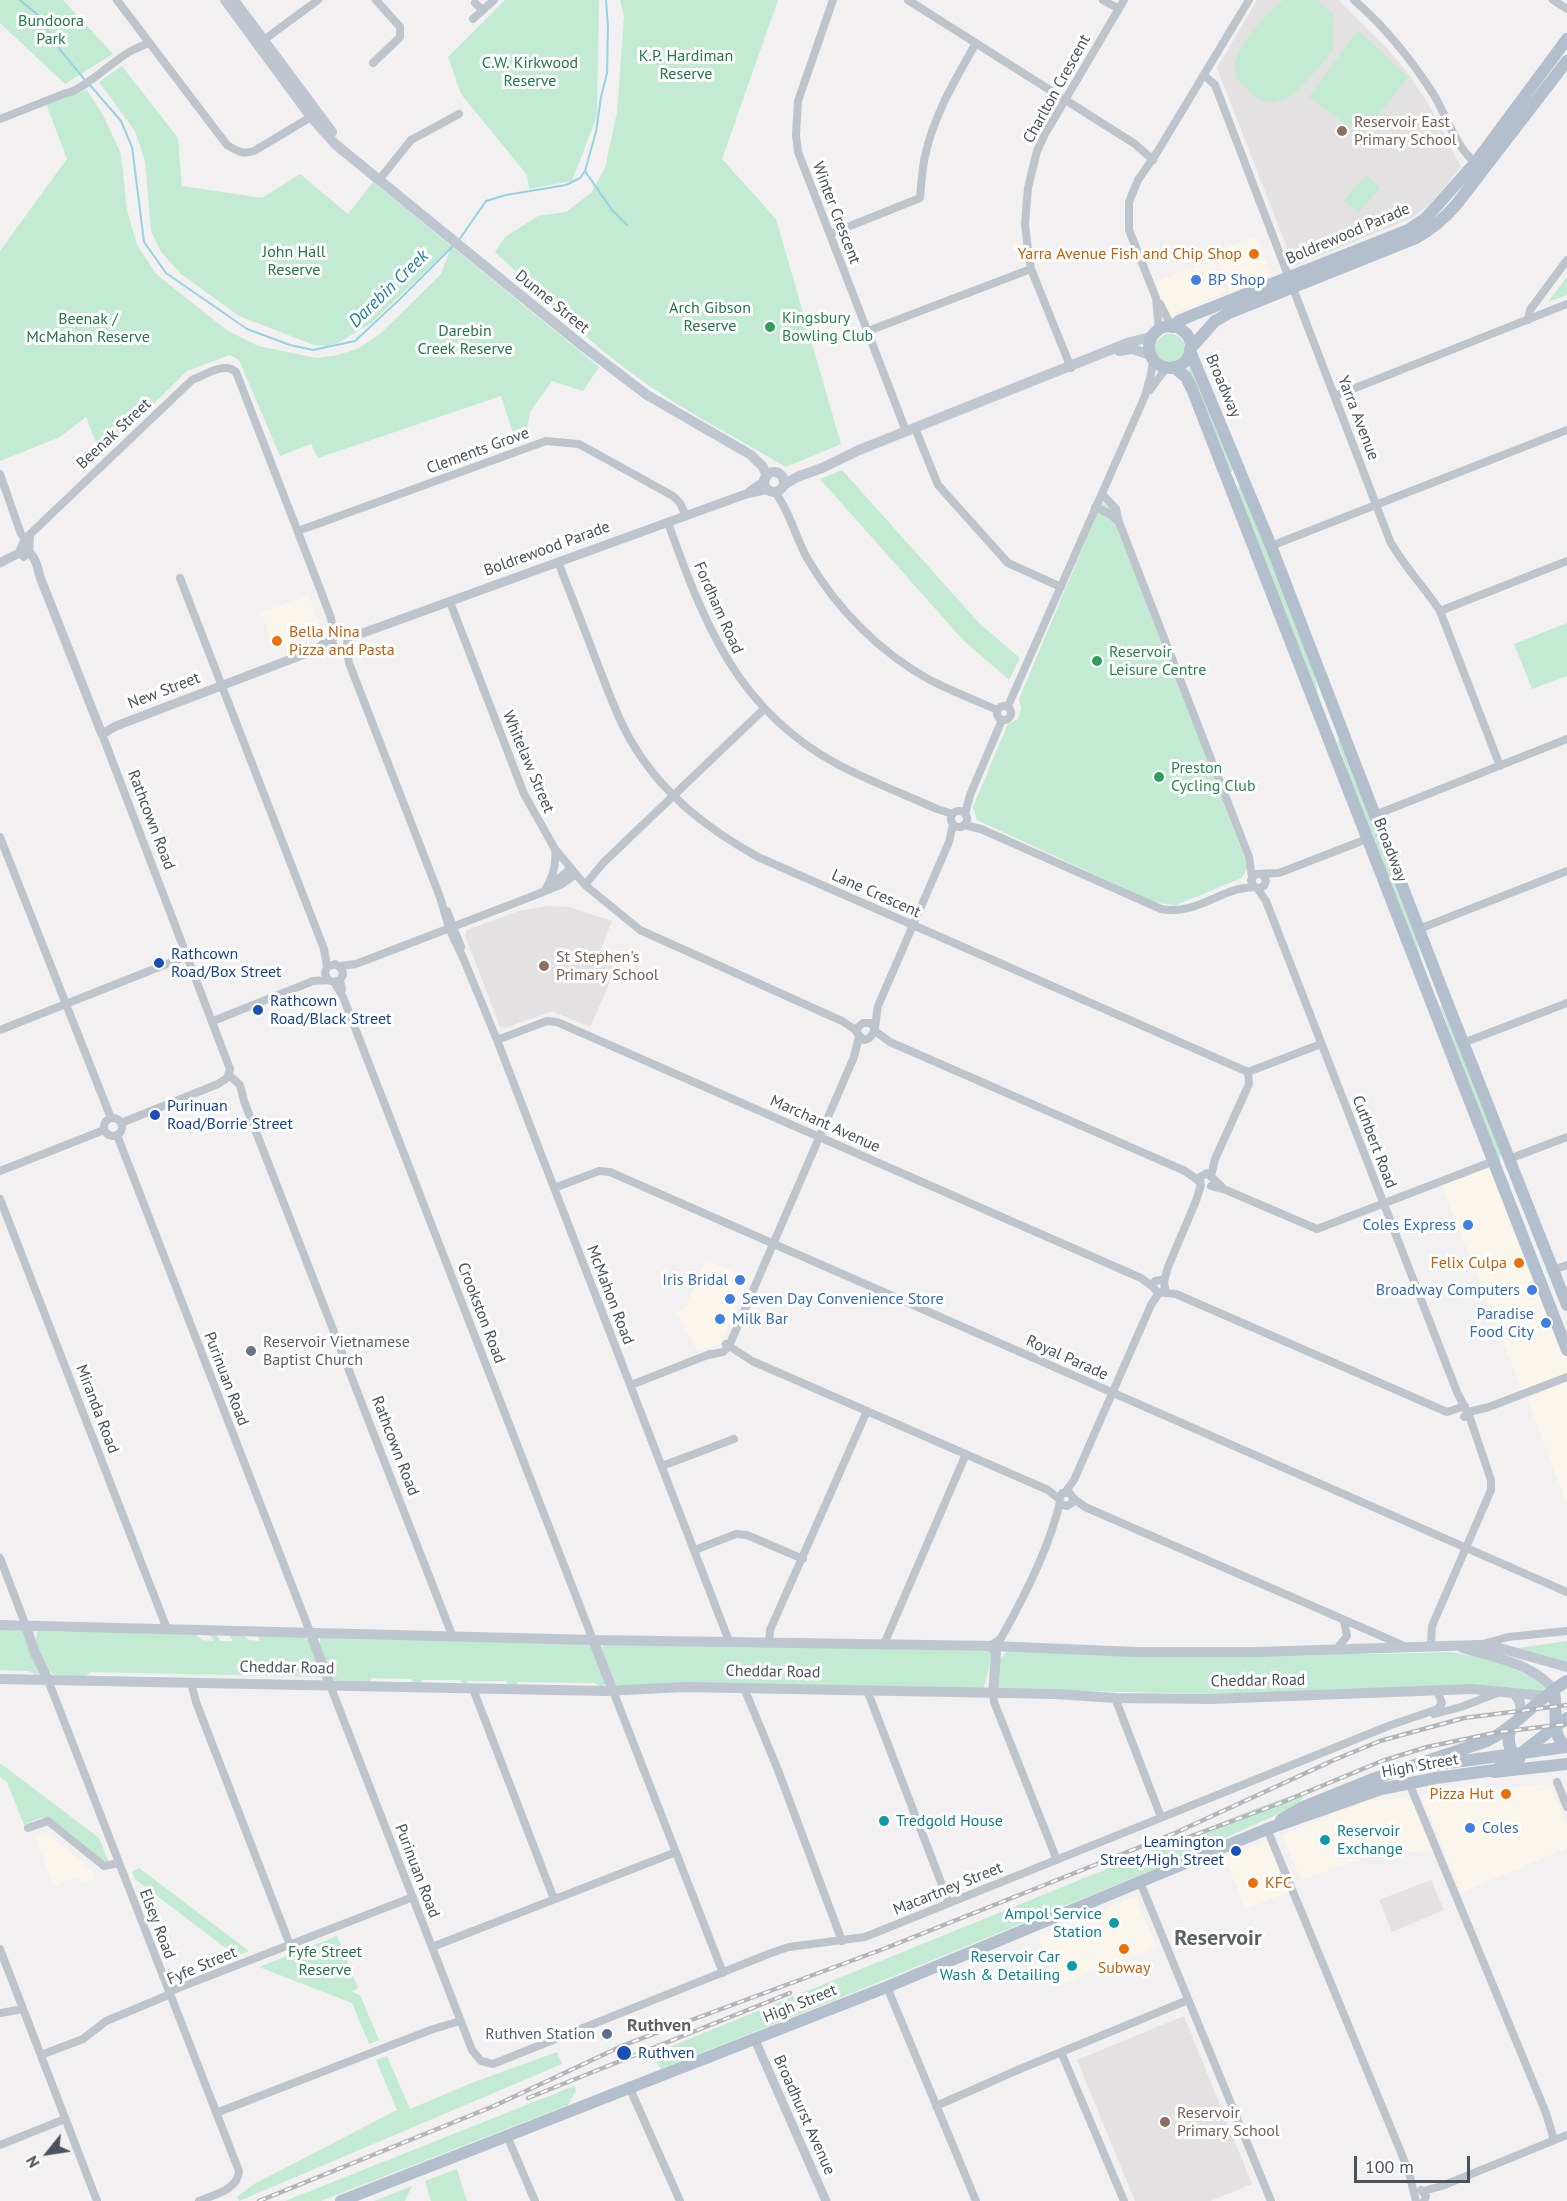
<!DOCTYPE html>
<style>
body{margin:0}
#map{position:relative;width:1567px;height:2201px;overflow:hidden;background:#f2f0f0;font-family:"PT Sans",sans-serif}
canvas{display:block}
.north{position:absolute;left:18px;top:2123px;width:60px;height:60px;-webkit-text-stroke:4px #fff;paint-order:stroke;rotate:240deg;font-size:16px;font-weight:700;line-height:24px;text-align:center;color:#4a535b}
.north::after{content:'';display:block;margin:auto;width:21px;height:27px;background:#4a535b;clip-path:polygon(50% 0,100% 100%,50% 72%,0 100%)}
.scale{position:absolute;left:1354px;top:2156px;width:116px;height:27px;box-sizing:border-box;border:3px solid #4a535b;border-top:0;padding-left:8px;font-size:18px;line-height:21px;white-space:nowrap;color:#4a535b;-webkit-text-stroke:4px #fff;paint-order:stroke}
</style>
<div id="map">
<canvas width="1567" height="2201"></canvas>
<div class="north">N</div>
<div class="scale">100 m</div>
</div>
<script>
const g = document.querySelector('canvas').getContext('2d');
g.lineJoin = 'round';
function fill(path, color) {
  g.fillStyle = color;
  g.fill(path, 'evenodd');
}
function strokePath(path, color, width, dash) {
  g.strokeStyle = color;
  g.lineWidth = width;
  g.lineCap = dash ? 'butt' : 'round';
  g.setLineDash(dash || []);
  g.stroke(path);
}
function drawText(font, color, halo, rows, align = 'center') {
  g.font = font + ' "PT Sans",sans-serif';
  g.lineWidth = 6;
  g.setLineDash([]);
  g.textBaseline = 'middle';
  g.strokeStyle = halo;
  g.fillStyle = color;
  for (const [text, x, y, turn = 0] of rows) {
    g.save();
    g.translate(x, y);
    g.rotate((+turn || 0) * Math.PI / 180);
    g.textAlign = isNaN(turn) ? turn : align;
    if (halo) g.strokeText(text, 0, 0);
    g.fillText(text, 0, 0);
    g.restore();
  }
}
const commercial = new Path2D(`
 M1256,236L1272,275L1230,292L1213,252Z
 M1213,259L1226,292L1169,316L1155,282Z
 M309,595L322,630L275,649L261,613Z
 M1491,1167L1567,1351V1377L1523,1393L1442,1186Z
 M706,1259L749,1279L720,1344L698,1352L676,1312L685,1309Z
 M1567,1382V1504L1527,1399Z
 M1550,1784L1567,1825V1848L1462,1892L1421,1796Z
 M1404,1798L1412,1801L1435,1851L1384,1853L1364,1858L1301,1880L1282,1835L1368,1800Z
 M46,1832L93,1872L96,1878L81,1884L78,1876L54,1886L35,1837Z
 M1268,1840L1289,1892L1245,1909L1225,1857Z
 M1135,1896L1156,1946L1058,1986L1038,1936Z`);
const education = new Path2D(`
 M1257,0H1339L1387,48L1410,76L1429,105L1461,167L1430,204L1412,218L1294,266L1217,68Z
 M547,906L569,907L612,921L599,954L609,959L607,964L616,968L590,1027L552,1011L505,1028L500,1027L465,935L467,930L519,911Z
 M1431,1880L1444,1910L1392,1932L1379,1900Z
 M1184,2016L1252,2184L1210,2201H1135L1077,2060Z`);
const green = new Path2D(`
 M0,0H63L113,54L65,84L0,23Z
 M505,0H599L597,116L572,181L529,189L527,175L461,94L448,57Z
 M620,0H778L722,159L776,219L841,444L786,467C730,434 672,405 621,365C576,331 536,290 495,252L505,237L538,216L566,212L591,193L605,168L617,112L624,16Z
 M1283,0H1317L1334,15L1333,49L1323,63L1292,96L1272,103L1258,99L1237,79C1236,75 1235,69 1235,65C1237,44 1268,13 1283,0Z
 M1358,30L1408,77L1362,136L1309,97Z
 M122,66L178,138L182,186L262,198L300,174L348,214L373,182L599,367L583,391L552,381L530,412L527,429L513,433L501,396L318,458L311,444L280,456L239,360L230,355L187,371L101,455L86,417L60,437L0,461V251L67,159L46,104L87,90L104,117L121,154L127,210L137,245L156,274L228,331L258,346L317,358L338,355L359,348L380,334L441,274L451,247L371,323L338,343L327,346L314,345L239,316L181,274L161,252L151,231L145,161L135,131L99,82Z
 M1366,175L1380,188L1358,213L1344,200Z
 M1567,277V295L1548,302Z
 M1155 349a15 15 0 1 1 30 0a15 15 0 1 1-30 0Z
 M1192,364L1234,469L1229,474L1188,369Z
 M842,470L980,624L1020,658L1009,680L963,640L820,479Z
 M1239,480L1315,675L1318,696L1329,726L1238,492Z
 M1102,502L1111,509L1116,521L1248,867L1242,878L1176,905L1156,903L977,820L973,807L1008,724L1018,719L1021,708L1019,699Z
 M1567,623V676L1532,689L1514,644Z
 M1339,738L1416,938L1422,964L1347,774V768L1337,742Z
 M1443,1004L1500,1152L1501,1173L1440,1006Z
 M0,1629L22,1630L39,1674L36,1675L28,1671L0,1670Z
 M38,1631L196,1634L202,1640L214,1641L209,1634H215L221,1641H233L229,1634L243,1635L249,1640L260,1641L257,1635L304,1637L308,1640L322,1677L90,1672L86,1676L54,1675C44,1667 31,1642 38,1631Z
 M321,1637L587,1642L594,1653L605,1683L604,1686L599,1687L595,1683L518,1682L516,1685H508L506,1681H468L466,1684H462L461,1680H423L420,1684L414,1683L411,1679L372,1678L369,1682L336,1681L332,1678L319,1645Z
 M1567,1641V1662L1518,1648Z
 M603,1644L991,1651C992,1664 986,1676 984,1689L620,1686L616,1685L602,1650Z
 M1009,1651L1383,1654L1450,1652L1477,1657L1504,1665L1537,1679L1545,1688L1543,1691L1211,1694L999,1689C996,1677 996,1657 1009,1651Z
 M0,1763L99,1838L109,1862L101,1860L52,1819L40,1818L24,1825L7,1782L0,1777Z
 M1302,1792L1303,1798L1296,1806L1162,1866L857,1991L661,2069L652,2054L1254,1809Z
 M139,1868L249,1951L236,1956L135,1879L132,1872Z
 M337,1936L358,1988L352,1992L360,1995L379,2040L369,2044L352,2003L259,1967Z
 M557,2052L562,2064L239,2201L237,2197L254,2184L397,2110L376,2060L387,2056L410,2109L474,2082Z
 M574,2086L576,2090L568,2105L321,2201H285Z
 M457,2169L467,2201H431L425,2181Z
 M412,2186L405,2201H374Z`);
const stream = new Path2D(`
 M20,0L38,15L61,51L85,80
 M89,84L121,121L132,147L144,242L166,273L247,329L290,345L313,350L355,341L400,299L453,246
 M585,171L612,210L627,225
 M459,240L486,201L506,195L566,185L580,178L585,171L596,132L601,97L607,73L608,27L606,0`);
const minor = new Path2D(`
 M117,0L227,145C237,151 243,155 254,151L306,120L311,114
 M833,0L798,101L796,135L798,152L906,431
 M908,0L1135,144L1153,160
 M1103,0L1119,9
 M1354,0C1384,26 1410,58 1432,92C1447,115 1455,148 1478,165
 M1553,0L1567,9
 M475,3L483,10
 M473,19L494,0
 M261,42L318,0
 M373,63L400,37V27L376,0
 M1204,75L1215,85L1390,541C1404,567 1424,586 1440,611L1500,766
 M0,119L66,93C80,93 115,59 131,51C137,48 143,45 149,43
 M379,180L411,140L459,114
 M830,234L920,198C921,186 922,173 924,161C932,118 955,80 976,43
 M1160,304L1172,327
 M1528,320L1530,310L1567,260
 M1159,329L1156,298L1129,230V202L1138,180L1156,154L1249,0
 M868,331L1031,269
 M1071,368L1031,269L1027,242L1025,224L1028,188L1037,151L1045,134L1124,0
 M1150,390L1166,368
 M1335,396L1567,304
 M915,428L938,485L1008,563L1061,587
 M0,474L21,534L27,541
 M775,492C790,512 795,536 807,558C836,608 879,652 930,680C951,691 975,700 997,710
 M1102,494L1116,509L1119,522L1249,857L1252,877
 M1095,507L1108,513L1118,521
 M668,523C704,623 737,710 837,764C869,781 904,794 937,809L953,814
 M298,531L546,441L579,444L673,496L680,503L686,516
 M30,535L29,553L24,557L19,552L25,539L192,380C205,375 225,361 236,372L320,589L331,618L333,635
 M1271,546L1567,430
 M558,562C572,597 585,631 598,665C608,691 617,717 631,741C662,794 706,828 758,857L1248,1072L1321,1044
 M180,578L324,949L327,967
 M450,602L524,794L555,849L585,885L640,930L842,1021L857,1031
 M1440,611L1567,561
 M346,647L349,663L440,897L449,928L464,960L497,1040L729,1641
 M997 713a7 7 0 1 1 14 0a7 7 0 1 1-14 0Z
 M1008,706L1145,396L1151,374L1153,360
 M102,734L230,1069L227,1078L218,1084L121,1123
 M951 819a8 8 0 1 1 16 0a8 8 0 1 1-16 0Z
 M965,814L970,795L1002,720
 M1375,815L1567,739
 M964,825L981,829L1161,909C1190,914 1208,899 1235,890C1241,888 1248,888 1254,887
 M0,837L111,1118
 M1263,875L1266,881L1264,886L1259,888L1254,887L1251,880L1255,874L1279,873L1367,839
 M550,885L571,869
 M585,885L603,863L764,709
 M1257,888L1266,901L1457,1392L1470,1418L1491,1480V1490L1432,1626L1431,1645
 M545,890C553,877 557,865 555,849
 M447,911L461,947
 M1419,929L1567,871
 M340,966L356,964L533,896L562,884L576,874
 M340,980L334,982L328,980L325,973L327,967L335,964L342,969L343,975L340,980L342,989
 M334,982L343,997L593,1640
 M213,1021L313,981L328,980
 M874,1027L870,1023H863L858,1027L857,1033L864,1040C878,1038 875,1018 878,1006L949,842L953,824
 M0,1030L187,956
 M875,1031L890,1042L1185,1171L1199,1181
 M497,1040L547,1021L557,1022L1141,1278L1152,1286
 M1463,1043L1567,1003
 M229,1075L240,1085L244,1101L452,1635
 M104 1127a9 9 0 1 1 18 0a9 9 0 1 1-18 0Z
 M117,1135L310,1632
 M1509,1159L1567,1137
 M0,1171L104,1130
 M1211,1176L1215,1159L1249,1084L1248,1072
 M1200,1183V1177L1207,1173L1222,1187
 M1211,1186L1226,1190L1317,1229L1494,1161
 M554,1188L599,1171L610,1172L1567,1592
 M0,1199L167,1629
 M1553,1270L1567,1265
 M1164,1282L1168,1267L1196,1201L1201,1185
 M1163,1291L1165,1288L1164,1282L1161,1280L1155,1281L1152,1286L1157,1292L1176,1294L1447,1412L1465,1406
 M726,1344L752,1361L1048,1490L1059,1499
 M708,1355L723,1352L729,1346L854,1057L859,1036
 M631,1385L710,1354
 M1464,1417L1468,1412L1489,1407L1567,1377
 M662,1466L734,1439
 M1066,1491L1074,1480L1151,1305L1159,1293
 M1073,1498L1072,1503L1067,1506L1061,1504L1059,1499L1062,1493H1070L1073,1498L1085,1507L1402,1645
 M695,1550L736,1534L747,1535L803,1559
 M0,1558L26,1626
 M769,1642L770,1630L867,1411
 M884,1644L966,1454
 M1483,1644L1508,1637L1567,1631
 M992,1645L1001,1638C1025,1596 1049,1549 1060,1502
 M1336,1650L1347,1636L1344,1621
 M48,1680L239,2171C238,2190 213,2195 199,2201
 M191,1683L196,1702L290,1945
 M330,1685L472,2050L481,2061L493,2064L771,1953L789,1947L865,1937L1391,1725L1438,1709L1442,1703L1437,1691
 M744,1688L778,1770L842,1941
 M473,1689L554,1899
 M867,1690L949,1903
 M613,1691L723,1973
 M993,1694L994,1702L1057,1860
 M1115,1698L1161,1817
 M1434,1714L1461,1707L1497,1693
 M1557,1782L1567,1807
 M1409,1783L1546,2113L1554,2140
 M28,1828L48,1821L104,1866L119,1863
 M1267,1829L1400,2150L1409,2173L1416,2201
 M1140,1882L1271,2201
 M432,1947L676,1852
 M0,1949L97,2201
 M887,1987L976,2201
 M0,2013L23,2009
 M1061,2052L1124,2201
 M41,2055L83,2039L106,2021L166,1996L173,1990L413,1897
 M630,2089L680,2201
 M936,2106L1020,2069L1188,2000
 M216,2113L433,2029L461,2021
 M507,2136L535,2201
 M0,2145L65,2119
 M1421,2190L1426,2196L1424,2201
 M1423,2191L1442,2186L1567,2135`);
const tertiary = new Path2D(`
 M750,491L765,481
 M0,563C26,548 33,545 40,577L102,734L116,726L315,650L331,639
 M332 641a8 8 0 1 1 16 0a8 8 0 1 1-16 0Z
 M345,635L360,634L746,494L768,489
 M755,2040L826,2201`);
const secondary = new Path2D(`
 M225,0L311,117L335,144L584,347L647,395L751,455L763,467L767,476
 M234,0L332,132
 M1119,351L1133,349L1150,355
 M764 482a10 10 0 1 1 20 0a10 10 0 1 1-20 0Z
 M784,485L797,477L822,468L859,450L1130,342L1151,337
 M0,1625L593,1640L993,1646L1136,1652H1256L1478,1645L1496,1647L1567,1667
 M26,1626L35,1653L48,1680
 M310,1632L330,1685
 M593,1640L613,1691
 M988,1646L994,1649L996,1654L993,1694
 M1463,1648C1490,1656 1537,1665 1553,1690
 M0,1679L605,1691L685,1687L1056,1694L1115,1698L1211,1699L1472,1689L1545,1696
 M1513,1693C1522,1700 1522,1709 1518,1719`);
const primary = new Path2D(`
 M1149 347a21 21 0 1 1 42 0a21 21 0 1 1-42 0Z
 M1172,327L1179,321L1193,315L1408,230L1426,218L1475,163L1567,39
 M1190,349L1215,321L1229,313L1416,238C1432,229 1444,219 1456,205L1567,61
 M1190,351L1271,546L1445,997L1567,1305
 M1175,368L1186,377L1192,389L1567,1350
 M1553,1690C1560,1707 1548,1735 1567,1747
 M1513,1724C1506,1737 1507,1749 1519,1759
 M1425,1766L1567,1747
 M1494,1772L1567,1764
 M1281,1820L1303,1807L1370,1780L1487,1741C1517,1726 1538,1698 1567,1681
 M341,2201L887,1987L1267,1829L1381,1789L1436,1778L1495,1770L1508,1763L1567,1718`);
const rail = new Path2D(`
 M1170,1844L1278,1804L1382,1761L1427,1747L1499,1732L1567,1724
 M528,2098L790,1993
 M259,2201L494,2106L624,2045L886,1948L1175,1833L1334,1760L1380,1741L1464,1718L1567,1705`);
const markers = [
 [1342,131,6,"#8d6e63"],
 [1254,254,6,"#e8710a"],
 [1196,280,6,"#3f7fe0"],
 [770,327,6,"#2e9e5b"],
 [277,641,6,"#e8710a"],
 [1097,661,6,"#2e9e5b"],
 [1159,777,6,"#2e9e5b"],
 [159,963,6,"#1a4fb4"],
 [544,966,6,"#8d6e63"],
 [258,1010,6,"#1a4fb4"],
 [155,1115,6,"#1a4fb4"],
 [1468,1225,6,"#3f7fe0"],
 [1519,1263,6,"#e8710a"],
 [740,1280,6,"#3f7fe0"],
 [1532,1290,6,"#3f7fe0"],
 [730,1299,6,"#3f7fe0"],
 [720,1319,6,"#3f7fe0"],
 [1546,1323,6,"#3f7fe0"],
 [251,1351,6,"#6b7280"],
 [1506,1794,6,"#e8710a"],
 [884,1821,6,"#0f9aa8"],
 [1470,1828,6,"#3f7fe0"],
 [1325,1840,6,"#0f9aa8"],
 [1236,1851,6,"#1a4fb4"],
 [1253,1883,6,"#e8710a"],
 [1114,1923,6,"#0f9aa8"],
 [1124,1949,6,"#e8710a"],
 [1072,1966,6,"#0f9aa8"],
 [607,2034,6,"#5c6f8a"],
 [624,2053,8,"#1a4fb4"],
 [1165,2122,6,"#8d6e63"]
];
const parkNames = [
 ["Bundoora",51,21],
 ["Park",51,39],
 ["K.P. Hardiman",686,56],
 ["Reserve",686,74],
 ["C.W. Kirkwood",530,63],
 ["Reserve",530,81],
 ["John Hall",294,252],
 ["Reserve",294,270],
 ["Arch Gibson",710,308],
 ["Reserve",710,326],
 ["Beenak /",88,319],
 ["McMahon Reserve",88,337],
 ["Darebin",465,331],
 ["Creek Reserve",465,349],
 ["Fyfe Street",325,1952],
 ["Reserve",325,1970]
];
const streetNames = [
 ["Charlton Crescent",1057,89,-61],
 ["Winter Crescent",836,213,69],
 ["Boldrewood Parade",1348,234,-23],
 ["Dunne Street",552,302,39],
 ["Broadway",1223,386,67],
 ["Yarra Avenue",1358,418,69],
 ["Beenak Street",114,434,-43],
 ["Clements Grove",478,451,-20],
 ["Boldrewood Parade",547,549,-20],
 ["Fordham Road",718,608,66],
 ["New Street",164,691,-21],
 ["Whitelaw Street",528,762,67],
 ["Rathcown Road",151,820,69],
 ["Broadway",1390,850,69],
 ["Lane Crescent",876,894,24],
 ["Marchant Avenue",825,1124,24],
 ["Cuthbert Road",1374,1142,69],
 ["McMahon Road",610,1295,69],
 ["Crookston Road",481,1313,69],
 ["Royal Parade",1067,1358,24],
 ["Purinuan Road",226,1379,69],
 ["Miranda Road",97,1409,69],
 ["Rathcown Road",395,1446,69],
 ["Cheddar Road",287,1668,1],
 ["Cheddar Road",773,1672,1],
 ["Cheddar Road",1258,1681,-1],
 ["High Street",1420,1766,-10],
 ["Purinuan Road",417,1871,69],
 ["Macartney Street",948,1889,-22],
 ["Elsey Road",157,1924,69],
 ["Fyfe Street",202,1966,-23],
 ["High Street",800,2004,-22],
 ["Broadhurst Avenue",804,2115,66]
];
const educationNames = [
 ["Reservoir East",1354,122],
 ["Primary School",1354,140],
 ["St Stephen's",556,957],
 ["Primary School",556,975],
 ["Reservoir",1177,2113],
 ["Primary School",1177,2131]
];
const foodNames = [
 ["Yarra Avenue Fish and Chip Shop",1242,254],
 ["Bella Nina",289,632,"left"],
 ["Pizza and Pasta",289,650,"left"],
 ["Felix Culpa",1507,1263],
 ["Pizza Hut",1494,1794],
 ["KFC",1265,1883,"left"],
 ["Subway",1124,1968,"center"]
];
const shopNames = [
 ["BP Shop",1208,280],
 ["Coles Express",1456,1225,"right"],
 ["Iris Bridal",728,1280,"right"],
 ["Broadway Computers",1520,1290,"right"],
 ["Seven Day Convenience Store",742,1299],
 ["Paradise",1534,1314,"right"],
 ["Food City",1534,1332,"right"],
 ["Milk Bar",732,1319],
 ["Coles",1482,1828]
];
const leisureNames = [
 ["Kingsbury",782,318],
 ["Bowling Club",782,336],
 ["Reservoir",1109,652],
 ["Leisure Centre",1109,670],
 ["Preston",1171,768],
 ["Cycling Club",1171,786]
];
const transitNames = [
 ["Rathcown",171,954],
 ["Road/Box Street",171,972],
 ["Rathcown",270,1001],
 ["Road/Black Street",270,1019],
 ["Purinuan",167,1106],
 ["Road/Borrie Street",167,1124],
 ["Leamington",1224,1842,"right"],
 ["Street/High Street",1224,1860,"right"],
 ["Ruthven",638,2053]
];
const worshipNames = [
 ["Reservoir Vietnamese",263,1342],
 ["Baptist Church",263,1360]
];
const cultureNames = [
 ["Tredgold House",896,1821],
 ["Reservoir",1337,1831],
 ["Exchange",1337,1849],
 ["Ampol Service",1102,1914,"right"],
 ["Station",1102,1932,"right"],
 ["Reservoir Car",1060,1957,"right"],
 ["Wash & Detailing",1060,1975,"right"]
];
const serviceNames = [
 ["Ruthven Station",595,2034]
];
const waterNames = [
 ["Darebin Creek",389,289,-44]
];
const neighbourhoodNames = [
 ["Ruthven",659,2026]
];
const districtNames = [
 ["Reservoir",1218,1939]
];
fill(commercial, '#faf6ec');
fill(education, '#e3e1e1');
fill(green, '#c3ebd3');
strokePath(stream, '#95d2e3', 2);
strokePath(minor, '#bdc4cb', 8);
strokePath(tertiary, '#bdc4cb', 9);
strokePath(secondary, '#bec6cf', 10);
strokePath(primary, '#b3bfcc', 12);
strokePath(rail, '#b3b5b9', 4.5);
strokePath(rail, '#fff', 2, [7]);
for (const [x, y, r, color] of markers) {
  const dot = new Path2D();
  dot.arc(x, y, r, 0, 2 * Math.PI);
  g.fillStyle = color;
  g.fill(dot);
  strokePath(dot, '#fff', 2);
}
drawText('16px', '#21764c', '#fff', parkNames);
drawText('16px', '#4a535b', '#fff', streetNames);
drawText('16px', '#785e54', '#fff', educationNames, 'left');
drawText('16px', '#c56008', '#fff', foodNames, 'right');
drawText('16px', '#366cbe', '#fff', shopNames, 'left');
drawText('16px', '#27864d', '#fff', leisureNames, 'left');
drawText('16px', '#164399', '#fff', transitNames, 'left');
drawText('16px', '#5b616d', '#fff', worshipNames, 'left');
drawText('16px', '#0d838f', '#fff', cultureNames, 'left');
drawText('16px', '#4e5e75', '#fff', serviceNames, 'right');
drawText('italic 18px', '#1c809d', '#fff', waterNames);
drawText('bold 18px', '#5d6064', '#fff', neighbourhoodNames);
drawText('bold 22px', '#5d6064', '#fff', districtNames);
</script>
